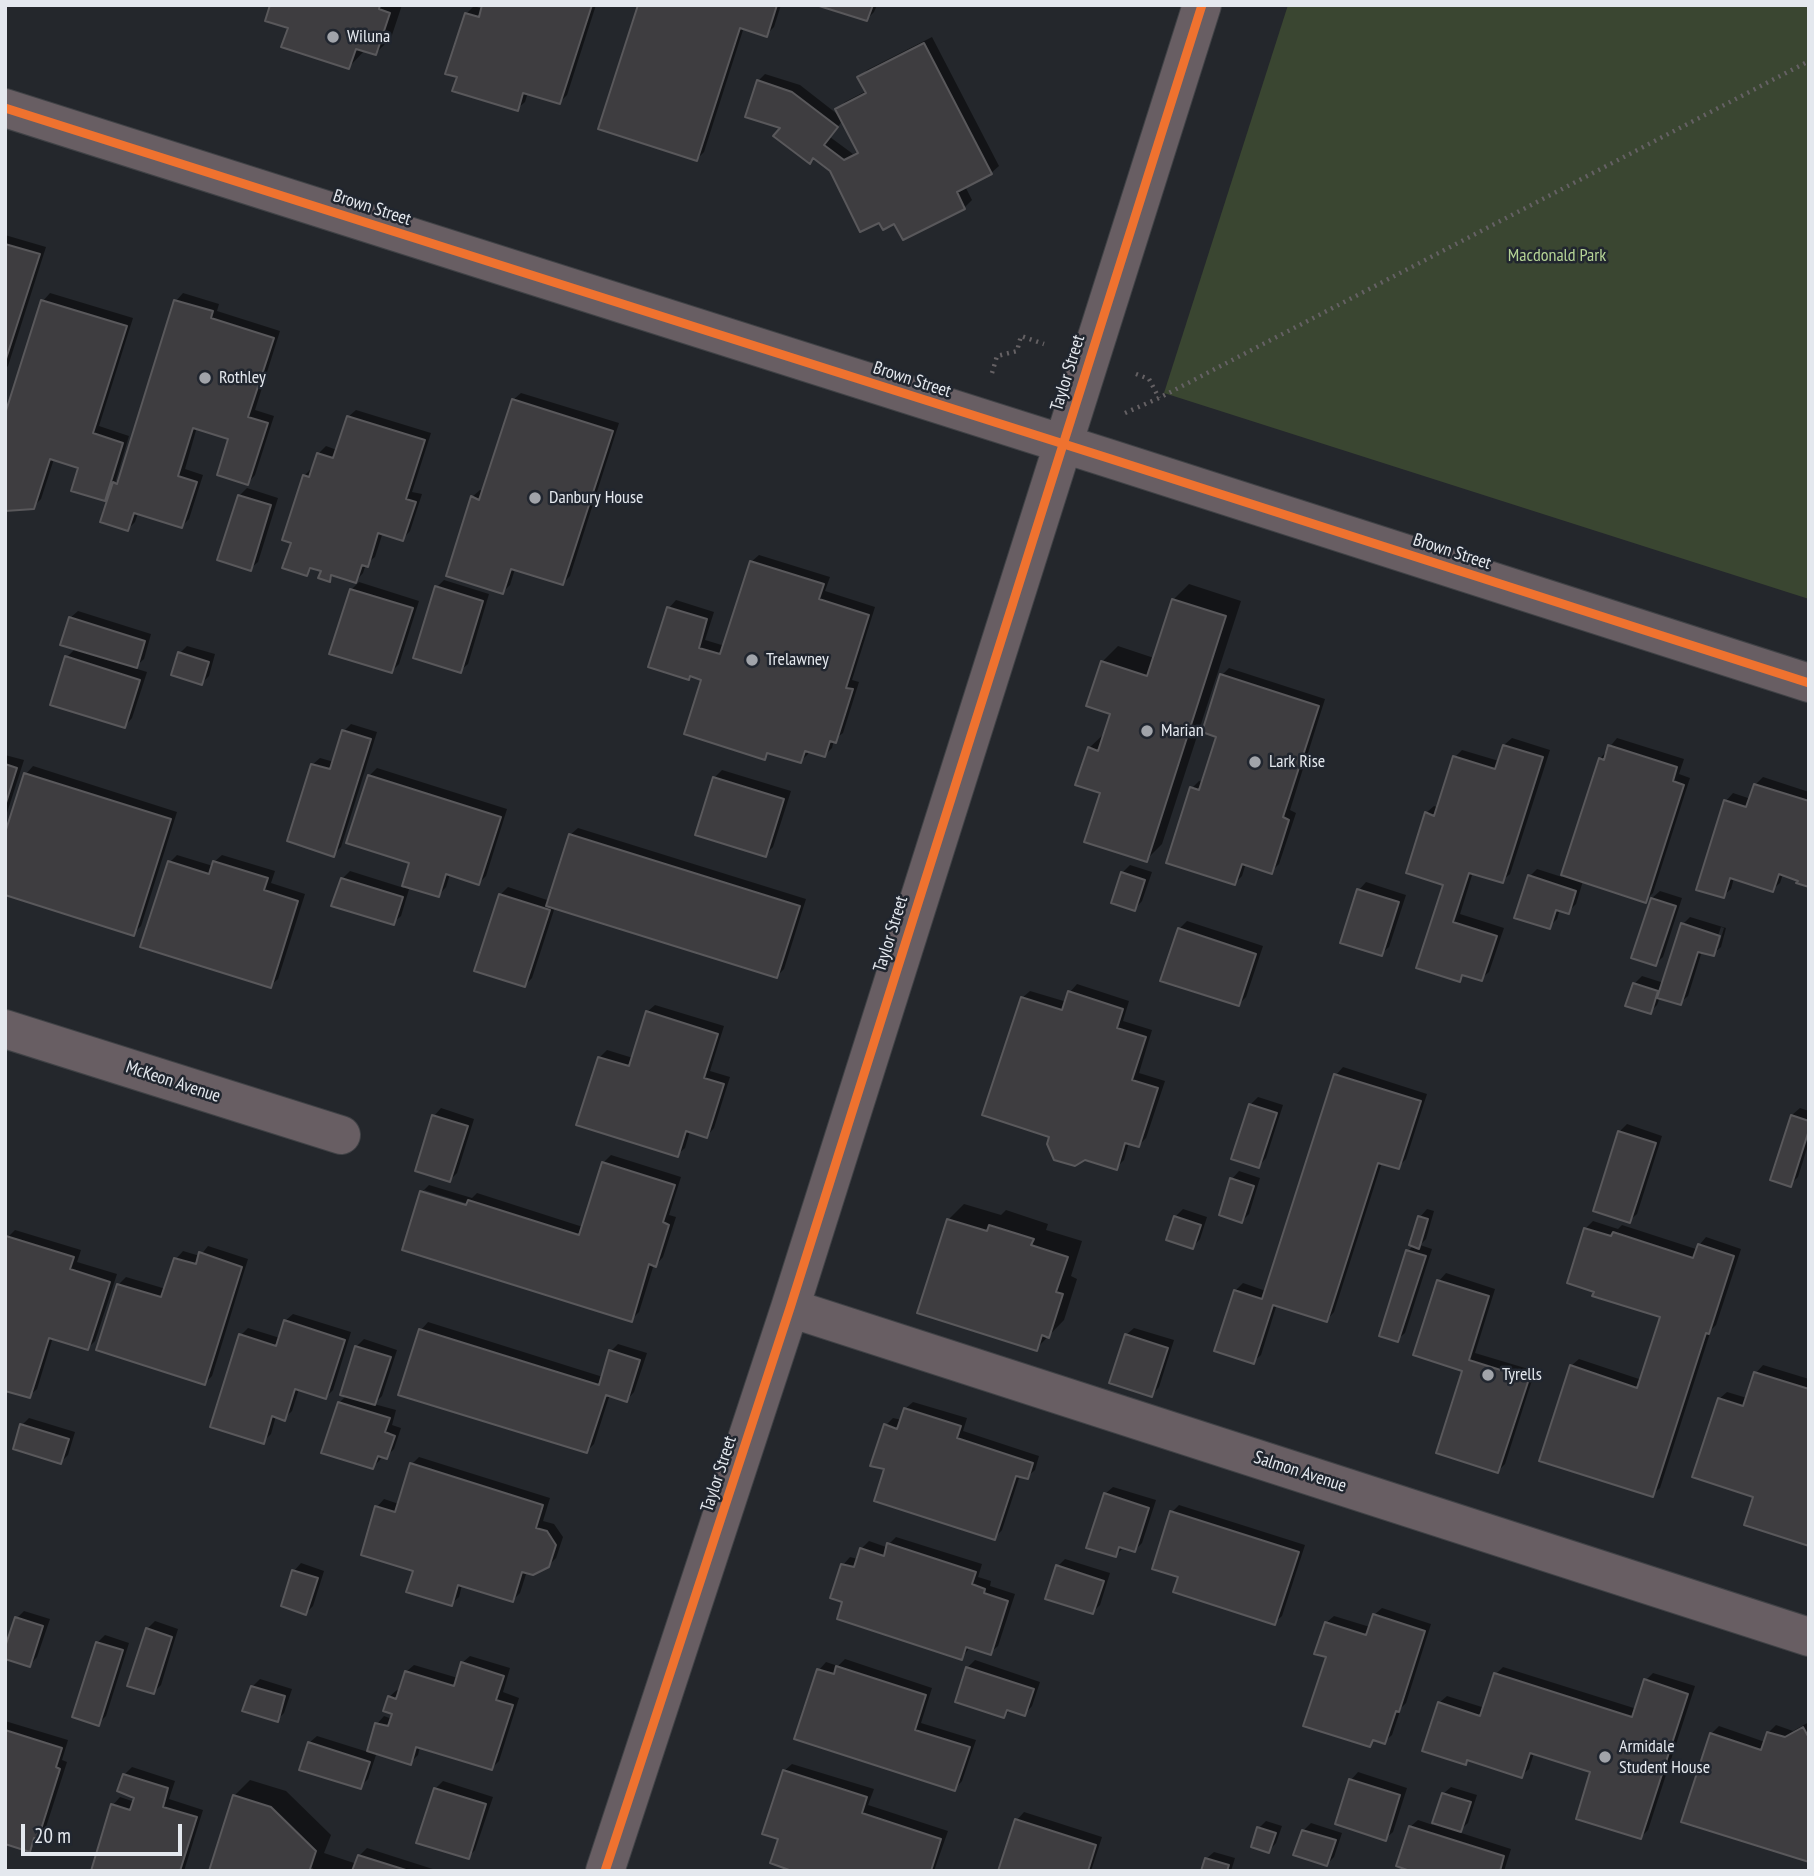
<!DOCTYPE html>
<style>
body{margin:0}
#map{position:relative;width:1814px;height:1876px;overflow:hidden;background:#24272c;font-family:"PT Sans Narrow",sans-serif}
canvas{display:block}
.frame{position:absolute;inset:0;border:7px solid #e4e8ee;pointer-events:none}
.scale{position:absolute;left:21px;top:1824px;width:161px;height:32px;box-sizing:border-box;border:4px solid #e4e8ee;border-top:0;padding-left:9px;font-size:21px;line-height:24px;white-space:nowrap;color:#e4e8ee;-webkit-text-stroke:5px #21262f;paint-order:stroke}
</style>
<div id="map">
<canvas width="1814" height="1876"></canvas>
<div class="frame"></div>
<div class="scale">20 m</div>
</div>
<script>
const g = document.querySelector('canvas').getContext('2d');
g.lineJoin = 'round';
function fill(path, color) {
  g.fillStyle = color;
  g.fill(path, 'evenodd');
}
function strokePath(path, color, width, dash) {
  g.strokeStyle = color;
  g.lineWidth = width;
  g.lineCap = dash ? 'butt' : 'round';
  g.setLineDash(dash || []);
  g.stroke(path);
}
function drawText(font, color, halo, rows, align = 'center') {
  g.font = font + ' "PT Sans Narrow",sans-serif';
  g.lineWidth = 5;
  g.setLineDash([]);
  g.textBaseline = 'middle';
  g.strokeStyle = halo;
  g.fillStyle = color;
  for (const [text, x, y, turn = 0] of rows) {
    g.save();
    g.translate(x, y);
    g.rotate((+turn || 0) * Math.PI / 180);
    g.textAlign = isNaN(turn) ? turn : align;
    if (halo) g.strokeText(text, 0, 0);
    g.fillText(text, 0, 0);
    g.restore();
  }
}
const green = new Path2D(`
 M1288,5H1809V599L1164,393Z`);
const shadow = new Path2D(`
 M272,5H402L391,38L376,53L365,50L349,67L290,27Z
 M484,5H596L567,95L560,102L528,92L525,102L517,109L459,76L448,73L467,13L474,6L483,9Z
 M640,5H781L774,27L766,35L744,27L704,152L697,159Z
 M822,5H877L874,12L867,19Z
 M932,37L999,166L991,173L965,186L972,200L964,208L895,222L880,221L831,170L782,127L758,81L765,74L800,85L841,117L837,109L845,102L866,91L860,77L867,70ZM843,120L859,151L853,154L830,137Z
 M5,235L46,247L8,366L5,369Z
 M50,293L133,318L99,426L129,436L115,483L121,477L176,301L183,293L219,304L217,311L280,331L255,410L274,416L255,475L248,483L230,438L197,427L185,469L203,475L189,519L182,526L138,513L135,522L128,529L112,492L105,499L80,467L54,459L41,499L33,507L43,301Z
 M521,393L619,423L570,576L563,583L515,569L510,585L503,592L472,497L480,490L484,492L513,400Z
 M356,410L431,433L412,492L422,494L410,531L403,539L383,532L375,557L366,564L363,573L356,581L335,574L329,580L323,570L314,567L306,574L293,542L304,476L312,468L318,454L326,446L337,450L348,417Z
 M247,488L278,498L258,562L250,569L239,496Z
 M759,555L830,577L825,591L875,607L852,680L859,682L843,733L834,740L832,748L825,755L809,750L808,754L801,761L770,752L764,758L703,678L669,608L676,600L714,612L705,640L725,646L751,562Z
 M444,580L489,594L468,664L460,671L437,587Z
 M359,582L419,601L399,664L392,671L351,590Z
 M1189,584L1241,601L1162,844L1146,860L1102,791L1089,748L1105,733L1112,713L1102,662L1118,646L1154,658L1173,600Z
 M78,611L151,634L144,659L134,668L147,672L132,718L125,726L67,657L76,648L70,618Z
 M187,646L215,654L209,676L202,683L180,653Z
 M1229,668L1325,699L1290,810L1296,813L1279,864L1271,872L1246,863L1242,876L1235,883L1192,788L1199,781L1204,782L1218,735L1222,675Z
 M351,724L377,732L341,847L333,855L312,765L320,758L334,762L344,731Z
 M1512,738L1550,750L1510,874L1502,881L1473,872L1460,914L1504,928L1489,972L1481,979L1465,974L1459,980L1445,884L1426,813L1434,806L1439,808L1455,757L1462,750L1499,761L1504,745Z
 M1617,738L1684,759L1679,774L1690,778L1653,893L1645,901L1583,881L1576,904L1568,912L1560,909L1557,919L1549,927L1530,876L1537,869L1562,877L1600,759Z
 M5,755L24,760L5,819Z
 M33,766L177,812L141,926L133,934L26,774Z
 M377,768L507,809L486,876L479,883L450,874L446,887L439,895L410,886L401,916L393,923L342,879L350,871L404,888L411,862L369,776Z
 M722,770L791,791L773,847L765,855L697,834L715,777Z
 M1763,777L1809,792V885L1800,880L1783,874L1780,883L1772,890L1734,878L1731,889L1723,896L1698,888L1726,801L1733,793L1751,799L1755,785Z
 M578,828L806,899L784,969L777,976L555,907L532,978L525,985L500,895L508,887L550,901L570,835Z
 M177,855L213,866L214,862L222,855L275,871L271,883L305,894L278,979L270,986L170,862Z
 M1130,865L1152,872L1142,901L1135,909L1122,873Z
 M1366,882L1406,895L1389,947L1381,954L1359,890Z
 M1660,891L1682,898L1663,957L1655,964L1652,898Z
 M1690,917L1726,928L1721,947L1713,954L1702,951L1688,996L1680,1003L1660,997L1657,1005L1650,1012L1634,984L1642,976L1664,983L1683,924ZM1721,927L1724,928L1718,948H1714Z
 M1187,921L1263,946L1246,997L1239,1004L1179,929Z
 M1077,984L1129,1001L1123,1021L1152,1030L1139,1073L1165,1081L1146,1138L1139,1145L1129,1142L1124,1160L1116,1168L1051,1136L1022,998L1030,991L1067,1002L1070,992Z
 M655,1005L724,1026L710,1071L730,1077L714,1128L707,1136L690,1131L685,1148L677,1155L599,1058L607,1050L633,1058L647,1012Z
 M1343,1067L1427,1094L1406,1159L1398,1167L1382,1162L1334,1312L1327,1320L1277,1304L1261,1355L1253,1362L1235,1291L1243,1283L1266,1291L1336,1075Z
 M1258,1097L1283,1105L1266,1158L1259,1166L1250,1105Z
 M441,1108L474,1119L457,1173L450,1180L417,1170L434,1116Z
 M1800,1108L1809,1111V1142L1798,1177L1790,1185L1792,1115Z
 M1627,1124L1662,1136L1637,1214L1629,1221L1595,1210L1620,1131Z
 M611,1155L681,1177L669,1215L676,1217L663,1257L656,1265L654,1264L639,1312L631,1320L404,1249L422,1192L429,1185L472,1198L477,1193L583,1227L603,1163ZM424,1190L475,1206L474,1210L424,1194Z
 M1239,1171L1260,1178L1249,1214L1242,1221L1232,1179Z
 M964,1204L1001,1215L1006,1210L1048,1224L1046,1230L1082,1241L1071,1276L1077,1279L1064,1320L1036,1349L948,1220Z
 M1183,1209L1207,1217L1200,1239L1193,1247L1175,1217Z
 M1427,1209L1434,1211L1426,1239L1420,1245L1432,1249L1405,1333L1397,1340L1408,1251L1414,1245L1420,1217Z
 M1593,1221L1618,1229L1622,1225L1696,1249L1706,1237L1741,1249L1716,1325L1711,1330L1660,1488L1652,1495L1571,1366L1579,1359L1642,1380L1662,1316L1569,1282L1586,1228Z
 M15,1230L81,1250L77,1262L117,1274L95,1341L88,1348L53,1337L37,1389L29,1396L5,1389V1246L8,1237Z
 M208,1246L248,1259L212,1376L205,1383L98,1349L119,1284L126,1277L166,1289L176,1259L183,1251L200,1256Z
 M1446,1273L1495,1289L1475,1353L1535,1371L1505,1464L1498,1471L1464,1370L1439,1281Z
 M293,1314L351,1332L333,1390L326,1397L299,1389L292,1411L285,1418L276,1416L271,1434L263,1442L241,1335L248,1328L280,1338L285,1321Z
 M428,1322L603,1377L611,1351L618,1344L647,1353L634,1392L627,1400L610,1394L594,1444L587,1451L421,1330Z
 M1134,1328L1174,1340L1159,1387L1152,1395L1126,1335Z
 M364,1339L397,1350L382,1396L374,1404L396,1410L392,1425L401,1428L394,1449L386,1457L382,1455L380,1460L373,1467L339,1403L347,1395L356,1347Z
 M1763,1365L1809,1379V1544L1755,1496L1719,1399L1727,1392L1747,1398L1756,1373Z
 M913,1402L967,1418L963,1431L1039,1456L1035,1470L1027,1477L1020,1475L1002,1530L995,1538L886,1468V1425L893,1418L902,1420L905,1409Z
 M29,1418L75,1432L68,1455L61,1462L22,1425Z
 M419,1457L550,1498L543,1521L554,1524L563,1537L556,1558L548,1566L527,1571L520,1593L513,1600L462,1585L459,1597L451,1604L415,1570L377,1507L384,1499L399,1504L412,1464Z
 M1113,1487L1156,1500L1142,1543L1135,1550L1123,1548L1116,1555L1105,1494Z
 M1179,1505L1305,1545L1282,1616L1274,1623L1172,1512Z
 M896,1537L982,1564L978,1577L991,1581L990,1586L1015,1594L998,1646L990,1653L970,1647L962,1658L844,1601L843,1565L850,1557L858,1559L861,1549L869,1541L886,1547Z
 M1065,1559L1110,1573L1100,1605L1093,1612L1058,1566Z
 M301,1563L324,1571L313,1606L306,1613L294,1571Z
 M1382,1608L1431,1624L1406,1703L1401,1708L1392,1735L1384,1742L1376,1739L1370,1745L1328,1656L1326,1623L1334,1616L1370,1627L1374,1615Z
 M24,1611L50,1619L37,1657L30,1665L17,1618Z
 M155,1621L178,1629L161,1685L153,1693L147,1629Z
 M105,1635L129,1643L106,1716L98,1724L97,1643Z
 M470,1656L510,1668L503,1692L519,1698L499,1761L492,1768L420,1746L418,1755L410,1763L377,1752L368,1779L360,1787L309,1743L317,1736L368,1752L377,1724L384,1716L392,1719L394,1713L389,1697L397,1690L400,1691L406,1672L414,1665L458,1678L462,1663Z
 M845,1659L932,1688L921,1723L976,1740L962,1781L955,1789L819,1670L826,1662L838,1666Z
 M975,1660L1040,1682L1032,1706L1025,1714L1011,1710L1004,1716L967,1668Z
 M1503,1667L1637,1709L1646,1680L1653,1673L1695,1686L1648,1830L1641,1837L1593,1771L1534,1753L1529,1769L1521,1776L1469,1759L1465,1763L1439,1703L1447,1696L1485,1708L1496,1674Z
 M260,1679L292,1689L284,1713L277,1720L252,1687Z
 M5,1721L68,1740L62,1760L67,1762L45,1830L29,1850L5,1843Z
 M1809,1722V1860L1711,1734L1719,1726L1765,1742L1768,1733L1776,1725L1793,1731Z
 M792,1764L874,1789L868,1805L948,1831L934,1871H798L780,1838L784,1771Z
 M132,1767L175,1781L169,1799L203,1810L184,1871H92L113,1805L120,1797L135,1802L136,1797L124,1775Z
 M1358,1772L1407,1788L1393,1832L1385,1839L1351,1780Z
 M250,1780L286,1791L331,1835L324,1853L357,1864L359,1856L367,1848L439,1871H211L234,1796Z
 M443,1781L493,1797L475,1850L468,1857L435,1789Z
 M1451,1787L1477,1795L1468,1823L1458,1832L1511,1849L1504,1871H1415L1410,1827L1418,1820L1433,1825L1443,1794Z
 M1024,1812L1102,1837L1091,1871H1001L1017,1820Z
 M1266,1821L1282,1826L1276,1843L1269,1851L1259,1828Z
 M1311,1823L1342,1833L1334,1857L1327,1864L1303,1831Z
 M1214,1852L1235,1858L1231,1871H1202L1206,1859Z`);
const building = new Path2D(`
 M270,5H380L379,9L390,13L376,55L356,49L349,69L281,47L288,28L265,21Z
 M482,5H592L560,104L523,93L518,111L452,91L457,77L445,74L465,13L479,17Z
 M638,5H777L767,37L740,28L697,161L598,129Z
 M816,5H873L867,21Z
 M924,43L992,174L957,192L965,209L903,240L894,224L883,230L879,223L860,232L830,171L813,158L810,164L773,136L780,128L745,117L757,80L792,92L838,127L824,145L844,160L858,153L835,109L866,93L857,77Z
 M5,244L40,254L5,362Z
 M41,300L127,326L93,433L123,443L105,501L71,491L78,468L50,459L34,509L5,511V414Z
 M174,300L213,311L211,318L274,338L248,417L268,423L248,485L217,475L228,439L193,428L178,476L197,482L182,528L134,513L128,531L100,522L113,482L117,484Z
 M512,399L613,431L563,585L511,569L503,594L446,576L471,496L479,500Z
 M347,416L425,440L406,499L416,502L403,541L378,533L368,567L362,565L356,583L331,575L330,582L318,578L321,571L310,568L307,576L282,568L291,543L282,540L303,475L309,477L317,453L333,458Z
 M238,495L271,505L251,571L217,560Z
 M750,561L824,584L819,599L869,615L846,688L853,689L836,743L830,741L825,757L805,751L801,763L767,753L765,760L684,734L701,680L690,676L689,680L648,667L667,607L707,619L699,648L720,654Z
 M435,586L483,601L461,673L413,658Z
 M350,589L413,608L392,673L329,654Z
 M1172,599L1226,616L1147,862L1084,842L1100,793L1075,785L1088,747L1098,751L1110,714L1086,706L1101,661L1147,676Z
 M69,617L145,641L137,668L60,645Z
 M178,652L209,662L202,685L171,675Z
 M65,656L140,680L125,728L50,705Z
 M1220,674L1319,706L1283,817L1289,820L1272,874L1242,864L1235,885L1166,863L1190,787L1199,790L1216,737L1202,732Z
 M342,730L371,739L334,857L287,841L311,764L330,769Z
 M1503,745L1543,757L1503,883L1469,873L1453,922L1497,936L1482,981L1462,975L1460,982L1416,968L1443,885L1406,873L1425,812L1434,816L1453,756L1495,769Z
 M1608,745L1677,767L1673,781L1684,785L1646,903L1561,875L1599,758L1604,760Z
 M5,764L17,768L5,806Z
 M24,773L171,819L134,936L5,895V833Z
 M368,775L501,817L479,885L446,874L439,897L402,886L409,863L346,843Z
 M713,777L784,799L766,857L695,835Z
 M1754,784L1809,801V887L1796,883L1798,881L1779,874L1773,892L1730,878L1724,898L1696,890L1724,800L1746,807Z
 M569,834L800,906L777,978L546,906Z
 M168,861L209,874L213,861L268,878L264,890L298,901L271,988L140,947Z
 M1121,872L1145,880L1135,911L1111,903Z
 M1528,875L1576,891L1569,914L1556,910L1550,929L1514,918Z
 M341,878L403,897L394,925L331,906Z
 M1357,889L1399,902L1382,956L1340,943Z
 M499,894L550,910L525,987L474,971Z
 M1651,898L1676,906L1656,966L1631,958Z
 M1681,923L1720,936L1714,956L1698,952L1681,1005L1657,998Z
 M1178,928L1256,954L1239,1006L1160,981Z
 M1633,983L1658,991L1651,1014L1625,1006Z
 M1068,991L1123,1009L1117,1028L1146,1037L1132,1080L1158,1088L1139,1147L1125,1143L1117,1170L1085,1160L1075,1166L1054,1160L1047,1144L1049,1137L982,1115L1021,997L1062,1010Z
 M646,1011L718,1034L704,1078L724,1084L707,1138L686,1131L678,1157L576,1125L598,1057L629,1066Z
 M1334,1074L1421,1101L1399,1169L1378,1163L1327,1322L1273,1305L1254,1364L1214,1351L1234,1290L1262,1299Z
 M1249,1104L1277,1113L1259,1168L1231,1159Z
 M432,1115L468,1126L450,1182L415,1171Z
 M1791,1115L1809,1121V1130L1791,1187L1770,1180Z
 M1618,1131L1656,1143L1630,1223L1593,1211Z
 M602,1162L675,1185L663,1222L669,1225L656,1267L649,1264L632,1322L402,1250L420,1191L466,1205L468,1200L579,1235Z
 M1230,1178L1254,1186L1242,1223L1219,1215Z
 M1174,1216L1201,1225L1193,1249L1166,1240Z
 M1418,1216L1428,1219L1419,1249L1409,1245Z
 M947,1219L987,1231L989,1225L1034,1239L1031,1245L1068,1257L1056,1292L1063,1294L1049,1338L1042,1335L1037,1351L917,1313Z
 M1584,1228L1611,1236L1613,1232L1693,1258L1698,1244L1734,1256L1709,1334L1706,1333L1653,1497L1539,1461L1570,1365L1637,1388L1660,1317L1592,1296L1594,1292L1567,1283Z
 M6,1236L74,1257L70,1269L110,1282L88,1350L49,1338L30,1398L5,1391Z
 M1406,1250L1426,1256L1398,1342L1379,1336Z
 M199,1252L242,1267L205,1385L96,1350L117,1284L161,1297L174,1258L196,1264Z
 M1437,1280L1489,1296L1469,1360L1529,1379L1498,1473L1436,1453L1462,1371L1413,1355Z
 M284,1320L345,1340L326,1399L295,1389L285,1421L272,1416L264,1444L210,1427L239,1334L276,1346Z
 M419,1329L599,1385L609,1350L640,1360L627,1402L606,1395L587,1453L398,1395Z
 M1125,1334L1168,1348L1152,1397L1109,1383Z
 M355,1346L391,1357L375,1405L340,1395Z
 M1754,1372L1809,1389V1546L1744,1525L1753,1497L1692,1477L1718,1398L1743,1406Z
 M338,1402L390,1418L385,1432L395,1436L387,1459L378,1456L373,1469L321,1453Z
 M904,1408L961,1426L957,1438L1033,1463L1028,1479L1016,1476L995,1540L874,1501L884,1469L870,1466L884,1424L897,1429Z
 M20,1424L69,1439L61,1464L13,1449Z
 M410,1463L543,1505L536,1528L547,1531L556,1545L549,1567L533,1575L522,1572L513,1602L458,1585L452,1606L406,1592L413,1571L361,1555L375,1506L395,1512Z
 M1104,1493L1149,1508L1135,1552L1119,1547L1116,1557L1086,1548Z
 M1170,1511L1299,1552L1275,1625L1173,1592L1178,1577L1152,1569Z
 M887,1543L976,1572L972,1584L985,1589L984,1593L1008,1601L991,1655L966,1647L962,1660L837,1619L842,1602L830,1598L841,1564L854,1567L860,1548L884,1556Z
 M1056,1565L1104,1581L1093,1614L1045,1599Z
 M292,1570L318,1578L306,1615L281,1606Z
 M1373,1614L1425,1631L1399,1712L1396,1711L1385,1744L1373,1740L1370,1747L1303,1726L1326,1657L1314,1654L1325,1622L1366,1635Z
 M15,1617L43,1626L30,1667L5,1659V1647Z
 M146,1628L172,1637L154,1694L127,1686Z
 M96,1642L123,1650L99,1726L72,1717Z
 M461,1662L504,1676L496,1700L513,1705L492,1770L416,1747L411,1765L367,1751L375,1723L388,1726L392,1714L383,1711L388,1696L396,1699L405,1671L454,1686Z
 M836,1666L926,1695L915,1730L970,1747L955,1791L794,1739L817,1669L834,1674Z
 M966,1667L1034,1689L1025,1716L1007,1710L1004,1718L955,1702Z
 M1494,1673L1632,1717L1644,1679L1688,1694L1641,1839L1576,1819L1590,1772L1530,1753L1522,1778L1467,1760L1466,1765L1422,1751L1438,1702L1480,1716Z
 M251,1686L285,1696L278,1722L242,1711Z
 M1803,1727L1809,1738V1862L1681,1822L1710,1733L1761,1750L1767,1732L1785,1737Z
 M5,1730L62,1748L56,1767L60,1769L38,1839L34,1838L30,1852L5,1844Z
 M308,1742L370,1762L361,1789L299,1770Z
 M783,1770L867,1797L862,1813L941,1839L931,1871H792L770,1863L778,1839L762,1834Z
 M123,1774L168,1788L163,1807L197,1817L180,1871H91L111,1804L130,1810L134,1798L117,1791Z
 M1349,1779L1400,1795L1386,1841L1335,1824Z
 M434,1788L486,1804L469,1859L416,1843Z
 M1442,1793L1471,1802L1461,1832L1432,1823Z
 M233,1795L271,1807L316,1851L310,1869L316,1871H209Z
 M1015,1819L1096,1845L1088,1871H998Z
 M1409,1826L1504,1856L1500,1871H1410L1396,1866Z
 M1257,1827L1276,1833L1269,1853L1251,1847Z
 M1302,1830L1336,1840L1327,1866L1293,1855Z
 M358,1855L409,1871H352Z
 M1205,1858L1229,1865L1227,1871H1201Z`);
const path = new Path2D(`
 M992,373L997,356L1017,351L1021,336L1044,344
 M1136,374L1149,379L1159,398
 M1125,413L1159,398L1809,61`);
const minor = new Path2D(`
 M5,108L1111,459L1809,683
 M5,1029L341,1135
 M790,1308L1809,1637
 M605,1871L790,1308L1202,5`);
const cycleway = new Path2D(`
 M5,108L1111,459L1809,683
 M605,1871L790,1308L1202,5`);
const markers = [
 [333,37,7,"#a1a4aa"],
 [205,378,7,"#a1a4aa"],
 [535,498,7,"#a1a4aa"],
 [752,660,7,"#a1a4aa"],
 [1147,731,7,"#a1a4aa"],
 [1255,762,7,"#a1a4aa"],
 [1488,1375,7,"#a1a4aa"],
 [1605,1757,7,"#a1a4aa"]
];
const poiNames = [
 ["Wiluna",347,37],
 ["Rothley",219,378],
 ["Danbury House",549,498],
 ["Trelawney",766,660],
 ["Marian",1161,731],
 ["Lark Rise",1269,762],
 ["Tyrells",1502,1375],
 ["Armidale",1619,1747],
 ["Student House",1619,1768]
];
const streetNames = [
 ["Brown Street",372,208,18],
 ["Taylor Street",1068,373,-73],
 ["Brown Street",912,380,18],
 ["Brown Street",1452,552,18],
 ["Taylor Street",891,934,-73],
 ["McKeon Avenue",173,1082,18],
 ["Salmon Avenue",1300,1472,18],
 ["Taylor Street",719,1474,-72]
];
const parkNames = [
 ["Macdonald Park",1557,256]
];
fill(green, '#3a4631');
fill(shadow, '#0007');
fill(building, '#3e3d40');
strokePath(building, '#59585b', 2);
strokePath(minor, '#404246', 40);
strokePath(path, '#656164', 4.5, [2, 5]);
strokePath(minor, '#685e63', 38);
strokePath(cycleway, '#ef722f', 9);
for (const [x, y, r, color] of markers) {
  const dot = new Path2D();
  dot.arc(x, y, r, 0, 2 * Math.PI);
  g.fillStyle = color;
  g.fill(dot);
  strokePath(dot, '#21262f', 2.5);
}
drawText('18px', '#e4e8ee', '#21262f', poiNames, 'left');
drawText('18px', '#e4e8ee', '#21262f', streetNames);
drawText('18px', '#b4d395', '#21262f', parkNames);
</script>
